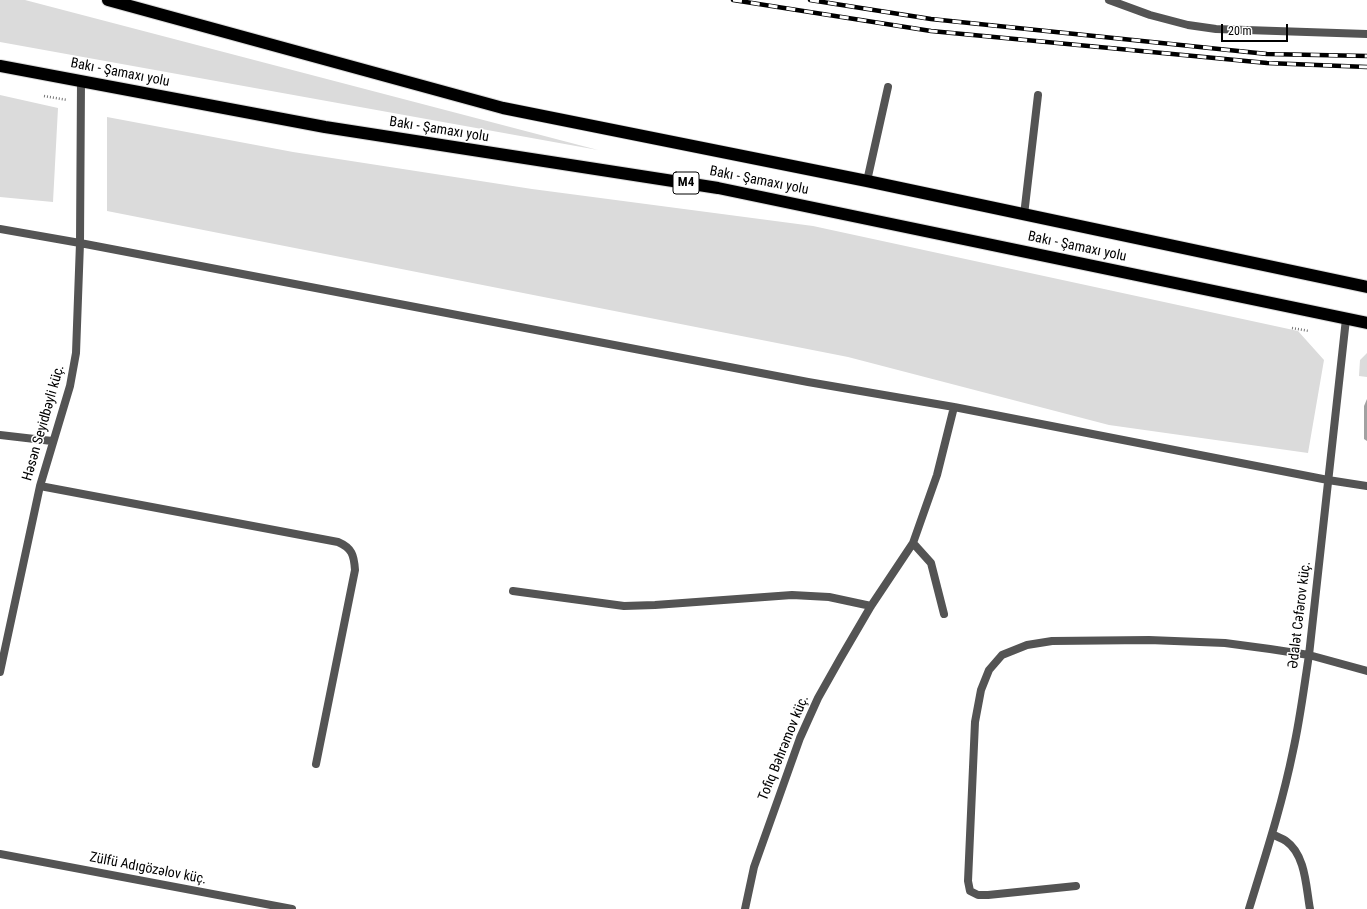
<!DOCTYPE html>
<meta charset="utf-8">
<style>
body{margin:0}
#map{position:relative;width:1367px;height:909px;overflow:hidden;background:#fff;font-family:"Roboto Condensed",sans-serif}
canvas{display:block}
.scale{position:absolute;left:1221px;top:24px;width:67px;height:18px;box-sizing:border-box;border:2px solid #000;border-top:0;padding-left:5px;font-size:12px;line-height:14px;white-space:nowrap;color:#000;-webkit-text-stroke:3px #fff;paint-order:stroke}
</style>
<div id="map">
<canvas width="1367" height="909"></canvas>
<div class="scale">20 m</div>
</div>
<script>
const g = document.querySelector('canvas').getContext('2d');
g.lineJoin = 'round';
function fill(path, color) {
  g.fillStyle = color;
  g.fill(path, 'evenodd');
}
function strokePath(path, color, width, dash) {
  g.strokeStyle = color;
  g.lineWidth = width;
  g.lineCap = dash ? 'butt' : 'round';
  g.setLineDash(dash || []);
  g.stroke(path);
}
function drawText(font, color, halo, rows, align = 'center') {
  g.font = font + ' "Roboto Condensed",sans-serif';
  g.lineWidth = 3;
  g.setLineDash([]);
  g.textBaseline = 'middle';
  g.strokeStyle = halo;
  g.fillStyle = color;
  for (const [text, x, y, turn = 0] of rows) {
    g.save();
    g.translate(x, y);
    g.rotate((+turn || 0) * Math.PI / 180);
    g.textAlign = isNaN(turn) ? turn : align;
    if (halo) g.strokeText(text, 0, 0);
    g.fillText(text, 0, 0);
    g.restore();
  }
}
const green = new Path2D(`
 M0,0H25L598,150L0,42Z
 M0,95L58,108L53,202L0,197Z
 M107,117L293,152L532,189L813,226L1298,331L1324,360L1308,453L1109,425L848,357L107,211Z
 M1367,353V377L1359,376L1360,360Z`);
const water = new Path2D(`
 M1367,399V441L1364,439V406Z`);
const path = new Path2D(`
 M44,96L67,100
 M1292,328L1309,331`);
const lane = new Path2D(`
 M867,181L888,87`);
const street = new Path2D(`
 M1109,0L1150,15L1188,25L1216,29L1367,34
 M1024,215L1038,95
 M0,229L80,243L808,382L954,407L1328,480L1367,486
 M0,435L52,441
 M40,486L338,542C352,548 354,555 355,570L316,764
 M913,543L931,563L944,614
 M513,591L624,606L655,605L792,595L829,597L871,606
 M0,672L40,486L70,386L76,353L80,243L81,81
 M1272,834C1277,837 1282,838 1286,841C1306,855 1306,888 1310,909
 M0,854L292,909
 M1076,886L988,895H978L970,891L968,881L975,722L981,690L989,670L1002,655L1027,645L1052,641L1149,640L1225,643L1270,649L1309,655L1367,671
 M745,909L754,867L800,738L818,698L840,659L871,606L913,543L937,475L954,407
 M1249,909C1265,857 1282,805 1293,751C1300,720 1304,687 1309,655L1346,319`);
const highway = new Path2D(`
 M108,0L503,108L867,181L1367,287
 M0,66L325,127L718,188L1367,323`);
const rail = new Path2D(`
 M733,0L931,31L1267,63L1367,67
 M810,0L931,19L1267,54L1367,56`);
const shields = [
 [686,183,26]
];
const shieldNames = [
 ["M4",686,183]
];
const streetNames = [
 ["Bakı - Şamaxı yolu",120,73,11],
 ["Bakı - Şamaxı yolu",439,130,9],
 ["Bakı - Şamaxı yolu",759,181,11],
 ["Bakı - Şamaxı yolu",1077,247,12],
 ["Həsən Seyidbəyli küç.",44,423,-74],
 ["Ədalət Cəfərov küç.",1300,615,-83],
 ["Tofiq Bəhrəmov küç.",784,748,-68],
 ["Zülfü Adıgözəlov küç.",148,869,11]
];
fill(green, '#dbdbdb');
fill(water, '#a2a2a2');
strokePath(highway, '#dbdbdb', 14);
strokePath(path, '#767676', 2.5, [1, 2]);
strokePath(lane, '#545454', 8);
strokePath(street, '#545454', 8);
strokePath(highway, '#000', 12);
strokePath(rail, '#000', 4.5);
strokePath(rail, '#fff', 3, [9]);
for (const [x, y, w] of shields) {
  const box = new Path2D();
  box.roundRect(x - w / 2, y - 11, w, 22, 3);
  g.fillStyle = '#fff';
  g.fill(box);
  strokePath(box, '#000', 1);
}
drawText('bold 13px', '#000', null, shieldNames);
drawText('14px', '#000', '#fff', streetNames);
</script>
